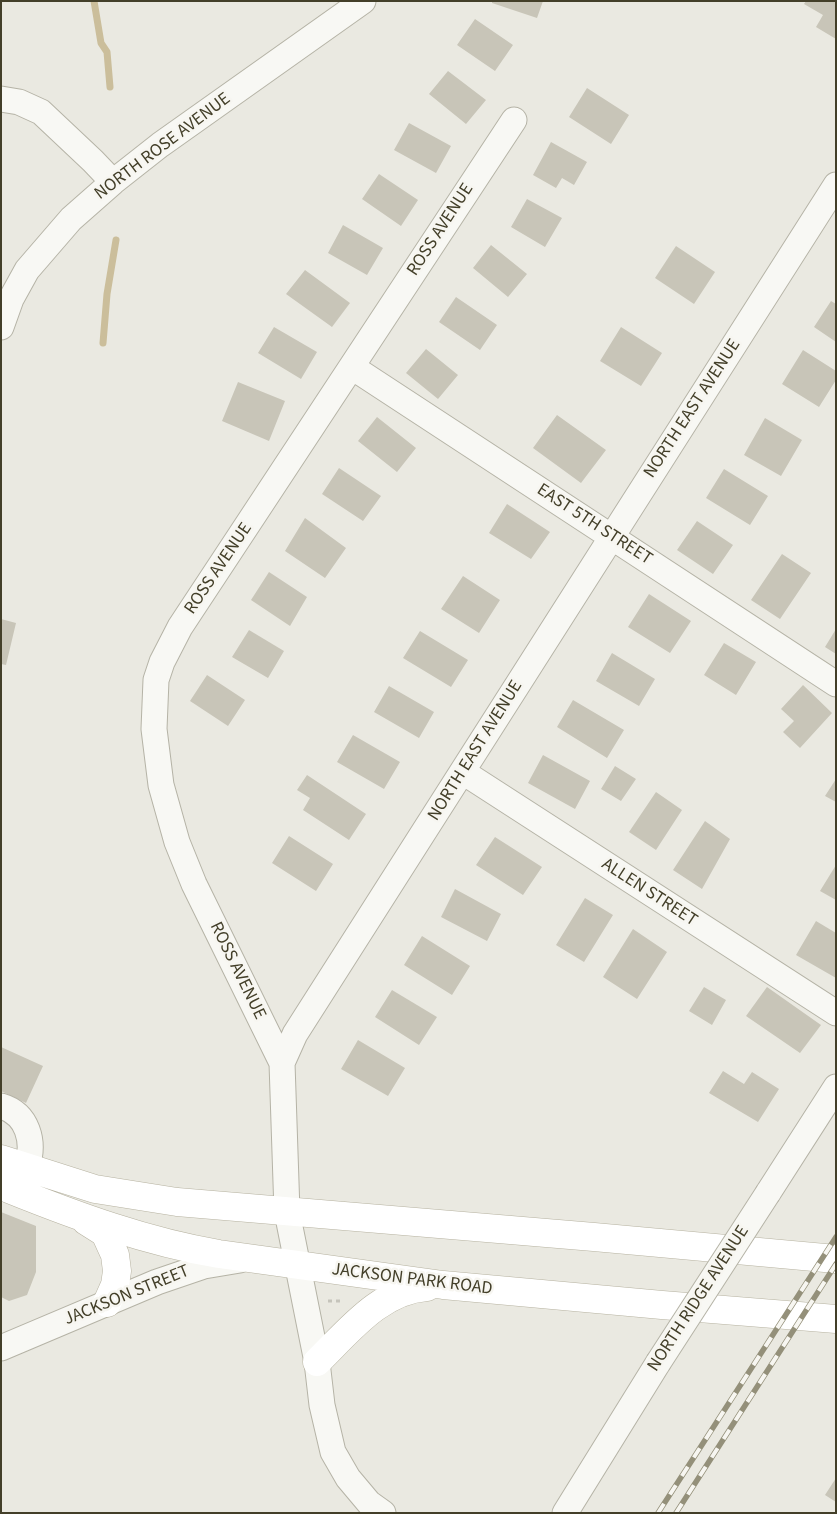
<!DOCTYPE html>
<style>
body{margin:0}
#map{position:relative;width:837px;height:1514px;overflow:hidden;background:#eae9e1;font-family:"Source Sans 3",sans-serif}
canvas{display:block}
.frame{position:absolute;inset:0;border:2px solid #433f29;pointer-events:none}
</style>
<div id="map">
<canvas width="837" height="1514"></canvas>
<div class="frame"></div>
</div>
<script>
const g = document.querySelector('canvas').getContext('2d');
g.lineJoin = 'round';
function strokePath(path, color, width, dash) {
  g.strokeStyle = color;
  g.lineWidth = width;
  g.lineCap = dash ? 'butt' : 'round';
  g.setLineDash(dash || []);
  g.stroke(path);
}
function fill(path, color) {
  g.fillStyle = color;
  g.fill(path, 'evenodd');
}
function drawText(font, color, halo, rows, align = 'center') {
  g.font = font + ' "Source Sans 3",sans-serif';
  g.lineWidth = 5;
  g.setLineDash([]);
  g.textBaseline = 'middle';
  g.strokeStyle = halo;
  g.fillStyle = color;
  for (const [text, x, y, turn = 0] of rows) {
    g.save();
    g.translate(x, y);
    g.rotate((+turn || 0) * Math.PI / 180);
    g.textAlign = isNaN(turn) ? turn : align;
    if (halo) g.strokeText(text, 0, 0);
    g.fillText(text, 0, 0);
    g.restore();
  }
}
const stream = new Path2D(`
 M94,1L101,43L107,52L110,87
 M103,343L107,294L116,240`);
const building = new Path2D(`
 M492,1H543L537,18L492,3Z
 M806,1H836V39L816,27L823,15L804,4Z
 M475,19L513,45L495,71L457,45Z
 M448,71L486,100L466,124L429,94Z
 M587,88L629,115L611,144L569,117Z
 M409,123L451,146L436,173L394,150Z
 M551,142L587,162L574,185L562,178L556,188L533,175Z
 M379,174L418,200L401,226L362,199Z
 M527,199L562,218L545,247L511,227Z
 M343,225L383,248L367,275L328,253Z
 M491,245L527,274L508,297L473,268Z
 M676,246L715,272L694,304L655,278Z
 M305,270L350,303L332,327L286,294Z
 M456,297L497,325L480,350L439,322Z
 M831,301L836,304V342L814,327Z
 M274,327L317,352L301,379L258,353Z
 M621,327L662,353L641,386L600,361Z
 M426,349L458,375L438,399L406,373Z
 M803,350L836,371V380L819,407L782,384Z
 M238,382L285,401L269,441L222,421Z
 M557,415L606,450L581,483L533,448Z
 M377,417L416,448L397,472L358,441Z
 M765,418L802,440L781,476L744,455Z
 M339,468L381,496L363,521L322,494Z
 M724,469L768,496L750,525L706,498Z
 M507,504L550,532L531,559L489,533Z
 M305,518L346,548L325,578L285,551Z
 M697,521L733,545L713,574L677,550Z
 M782,554L811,573L780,619L751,600Z
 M269,572L307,597L290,626L251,600Z
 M463,576L500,600L479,633L441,609Z
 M649,594L691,621L670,653L628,627Z
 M1,619L16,623L6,665L1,664Z
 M836,629V654L825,647Z
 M249,630L284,651L268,678L232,657Z
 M420,631L468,660L451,687L403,658Z
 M724,643L756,662L736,695L704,675Z
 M612,653L655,679L639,706L596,681Z
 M207,675L245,700L228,726L190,701Z
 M803,685L832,713L800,748L783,732L794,721L781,709Z
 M389,686L434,712L419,738L374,712Z
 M573,700L624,730L607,758L557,727Z
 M353,735L400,762L384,789L337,762Z
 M543,755L590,781L575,809L528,783Z
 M615,766L636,779L621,801L601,789Z
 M307,775L366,814L349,840L303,810L310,798L297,790Z
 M836,779V802L825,796Z
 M656,792L682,810L656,850L629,832Z
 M705,821L730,839L702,889L673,870Z
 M289,836L333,864L316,891L272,863Z
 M495,837L542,867L523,895L476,865Z
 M836,865V900L820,891Z
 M455,889L501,914L487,941L441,917Z
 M585,898L613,915L584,962L556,945Z
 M816,921L836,933V978L796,955Z
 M633,929L667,952L637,999L603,977Z
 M422,936L470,966L452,995L404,965Z
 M704,987L726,1000L712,1025L689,1011Z
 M767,987L821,1025L800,1053L746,1016Z
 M392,990L437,1017L419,1045L375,1017Z
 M358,1040L405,1068L388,1096L341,1069Z
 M1,1047L43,1066L26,1103L1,1091Z
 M723,1071L744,1084L752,1072L779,1089L758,1122L709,1093Z
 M1,1212L36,1226V1272L27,1295L9,1301L1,1297Z
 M836,1478V1502L825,1495Z`);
const path = new Path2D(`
 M328,1301H342`);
const minor = new Path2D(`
 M1,99L19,102L41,112L93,161L113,182
 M1,327L11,299L27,270L71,219L113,182L160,145L363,1
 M352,367L836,684
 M463,772L836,1013
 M282,1063L194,884L177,842L161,785L154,729L156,680L162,662L180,627L514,120
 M1,1106C28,1114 35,1142 27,1166
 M768,1193L836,1087
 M1,1348L157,1282L204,1266L240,1260
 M383,1513L369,1503L348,1478L333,1452L322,1405L317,1362L287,1212L282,1063L295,1034L836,185
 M565,1513L658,1363`);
const major = new Path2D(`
 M1,1159L95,1189L177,1202L594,1237L836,1259
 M1,1183L9,1189C76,1216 147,1242 219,1254L443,1285L662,1305L836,1319
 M86,1221L105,1233L115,1255L117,1271L115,1285L107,1303
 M317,1362C348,1332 380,1290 427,1287`);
const rail = new Path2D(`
 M658,1513L836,1237
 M676,1513L836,1264`);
const minorBridge = new Path2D(`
 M658,1363L768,1193`);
const streetNames = [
 ["NORTH ROSE AVENUE",163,147,-37],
 ["ROSS AVENUE",441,230,-57],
 ["NORTH EAST AVENUE",693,409,-57],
 ["EAST 5TH STREET",594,525,33],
 ["ROSS AVENUE",219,569,-56],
 ["NORTH EAST AVENUE",476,751,-58],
 ["ALLEN STREET",649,893,33],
 ["ROSS AVENUE",237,971,64],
 ["JACKSON PARK ROAD",412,1280,7],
 ["JACKSON STREET",127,1296,-22],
 ["NORTH RIDGE AVENUE",699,1299,-57]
];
strokePath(stream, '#cbbe9b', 7);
fill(building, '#c8c5b8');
strokePath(minor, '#b5b3a6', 27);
strokePath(major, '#b6b2a0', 29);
strokePath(path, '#c5c4bb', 3, [4, 4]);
strokePath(minor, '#f8f8f4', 25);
strokePath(major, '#fff', 28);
strokePath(rail, '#94907a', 5.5);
strokePath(rail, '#f7f6f1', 4, [11]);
strokePath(minorBridge, '#b5b3a6', 27, []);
strokePath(minorBridge, '#f8f8f4', 25);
drawText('18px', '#433f29', '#f7f6f1', streetNames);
</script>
